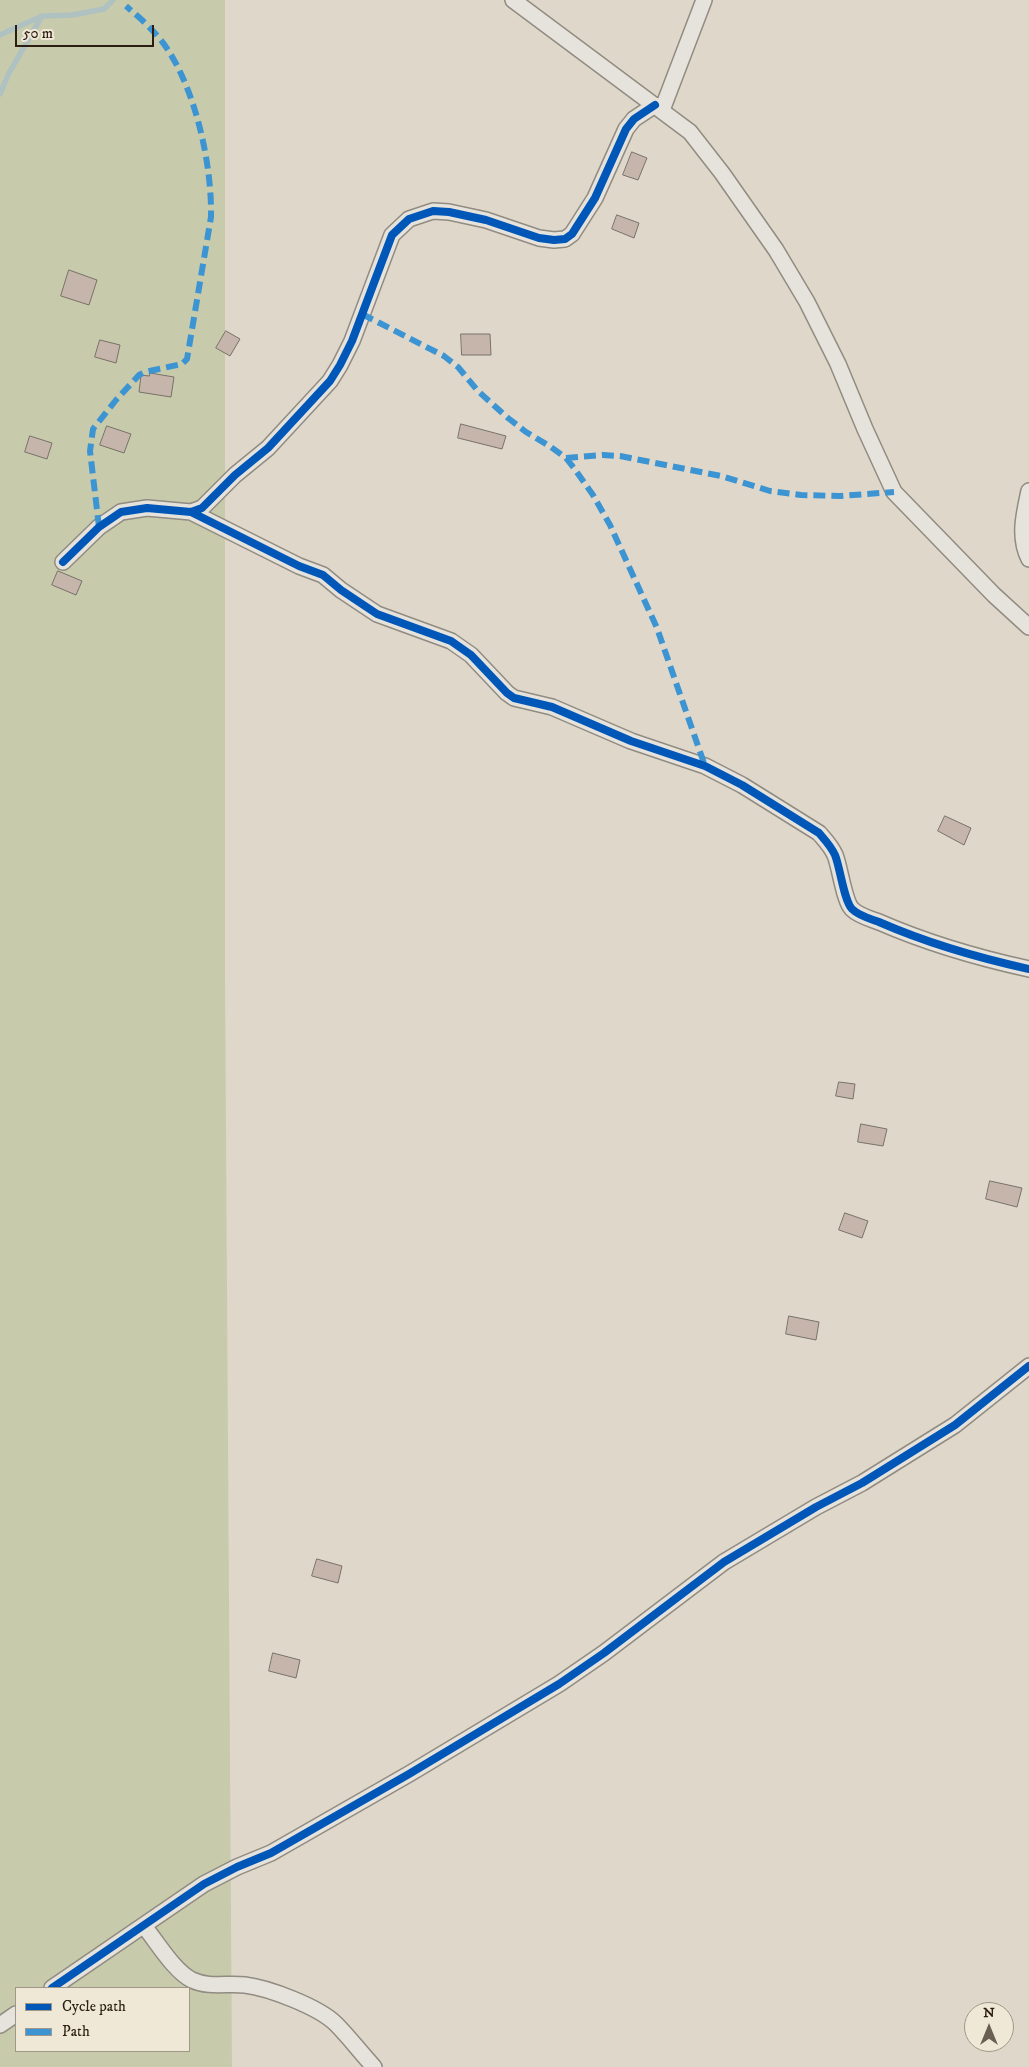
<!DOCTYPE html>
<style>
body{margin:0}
#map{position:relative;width:1029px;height:2067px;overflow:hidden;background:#dfd8ca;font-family:"IM FELL DW Pica",serif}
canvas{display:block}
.legend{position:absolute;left:15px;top:1987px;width:175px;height:65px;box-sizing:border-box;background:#efe8d7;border:1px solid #a19788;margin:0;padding:6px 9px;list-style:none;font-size:15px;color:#2b1e11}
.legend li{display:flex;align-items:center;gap:10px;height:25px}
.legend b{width:25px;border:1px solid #a19788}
.north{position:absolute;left:964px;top:2002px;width:50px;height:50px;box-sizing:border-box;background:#efe8d7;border:1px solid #a19788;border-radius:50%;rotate:0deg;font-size:14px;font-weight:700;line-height:20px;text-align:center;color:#2b1e11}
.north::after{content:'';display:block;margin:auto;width:18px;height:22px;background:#6a5f52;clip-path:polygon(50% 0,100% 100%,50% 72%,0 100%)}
.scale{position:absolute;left:15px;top:25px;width:139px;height:22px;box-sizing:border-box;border:2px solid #2b1e11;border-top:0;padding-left:6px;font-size:15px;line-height:18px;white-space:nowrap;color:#2b1e11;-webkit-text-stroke:4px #efe8d7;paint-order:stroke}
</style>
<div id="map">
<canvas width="1029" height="2067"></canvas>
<ul class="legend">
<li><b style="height:6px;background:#0057b8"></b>Cycle path</li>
<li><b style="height:6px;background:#3c94d3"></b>Path</li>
</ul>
<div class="north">N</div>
<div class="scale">50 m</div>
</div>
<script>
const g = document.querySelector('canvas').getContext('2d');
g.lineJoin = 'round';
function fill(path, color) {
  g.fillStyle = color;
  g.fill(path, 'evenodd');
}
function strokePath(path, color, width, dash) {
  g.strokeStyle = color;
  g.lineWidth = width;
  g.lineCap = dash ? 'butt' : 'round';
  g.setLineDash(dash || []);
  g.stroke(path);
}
const green = new Path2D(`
 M0,0H225V973L232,2067H0ZM16,1988H189V2051H16Z`);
const stream = new Path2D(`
 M0,35L42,16
 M0,94L9,73L42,16L72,15L104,9L113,0`);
const building = new Path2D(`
 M632,152L647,158L638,180L623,175Z
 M617,215L639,223L634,238L612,229Z
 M69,270L97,280L89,305L61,296Z
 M226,331L240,339L230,356L216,348Z
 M461,334H490L491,355H462Z
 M100,340L120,345L116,363L95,357Z
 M150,373L174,377L171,397L139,392L141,375L149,376Z
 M461,424L506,436L502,449L458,438Z
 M107,426L131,434L124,453L100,445Z
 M30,436L52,443L47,459L25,452Z
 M58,571L82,581L76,595L52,585Z
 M945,816L971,828L964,845L938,831Z
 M839,1082L855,1084L853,1099L836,1096Z
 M861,1124L887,1129L883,1146L858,1142Z
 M990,1181L1022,1188L1017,1207L986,1199Z
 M845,1213L868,1221L862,1238L839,1230Z
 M789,1316L819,1322L816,1340L786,1334Z
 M317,1559L342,1566L338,1583L312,1576Z
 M273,1653L300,1660L296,1678L269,1671Z`);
const street = new Path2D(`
 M513,0L690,132L722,173L776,250L807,302L838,364L865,429L894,492L994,595L1029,627
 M662,110L704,0
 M1029,491C1024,514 1018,537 1029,559
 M191,512L299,566L323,575L341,590L377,614L451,641L471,655L507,693L514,698L552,707L631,741L705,766L742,785L819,833C825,840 831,846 835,855C840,867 844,901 852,909C859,916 871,919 879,922C927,943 979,958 1029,969
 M63,562L99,527L121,512L147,508L191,512L202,508L235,475L268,448L330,381L340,365L352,341L392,235L409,219L433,211L449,212L486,220L539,238L554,240L565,239L572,234L595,198L626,129L634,119L655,105
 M144,1926C157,1942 174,1971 192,1980C209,1988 227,1983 245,1985C269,1988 319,2007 336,2024C349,2037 361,2053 374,2067
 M52,1988L204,1884L237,1867L271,1853L409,1774L559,1684L604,1653L724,1562L816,1507L862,1483L955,1425L1029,1366
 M0,2025L16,2014`);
const quiet = new Path2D(`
 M362,314L444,356L458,367L478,391L508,418L526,432L551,447L566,458L574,468L593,495L610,525L657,628L705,766
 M566,458L603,455L620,456L721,476L770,491L801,495L840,496L894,492
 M99,527L90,451L93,429L116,400L139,375L145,372L182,364L187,359L211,217C212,165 196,91 166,47C155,31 140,18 126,6`);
const cycleway = new Path2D(`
 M191,512L299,566L323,575L341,590L377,614L451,641L471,655L507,693L514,698L552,707L631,741L705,766L742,785L819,833C825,840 831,846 835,855C840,867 844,901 852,909C859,916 871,919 879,922C927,943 979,958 1029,969
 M63,562L99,527L121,512L147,508L191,512L202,508L235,475L268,448L330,381L340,365L352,341L392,235L409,219L433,211L449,212L486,220L539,238L554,240L565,239L572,234L595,198L626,129L634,119L655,105
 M52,1988L204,1884L237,1867L271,1853L409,1774L559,1684L604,1653L724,1562L816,1507L862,1483L955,1425L1029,1366`);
fill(green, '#c7cbac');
strokePath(stream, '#afc2c1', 5.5);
fill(building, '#c5b5aa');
strokePath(building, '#787269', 1);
strokePath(street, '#918b81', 18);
strokePath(street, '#e6e3dc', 15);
strokePath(quiet, '#3c94d3', 6, [12, 6]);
strokePath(cycleway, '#0057b8', 8);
</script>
